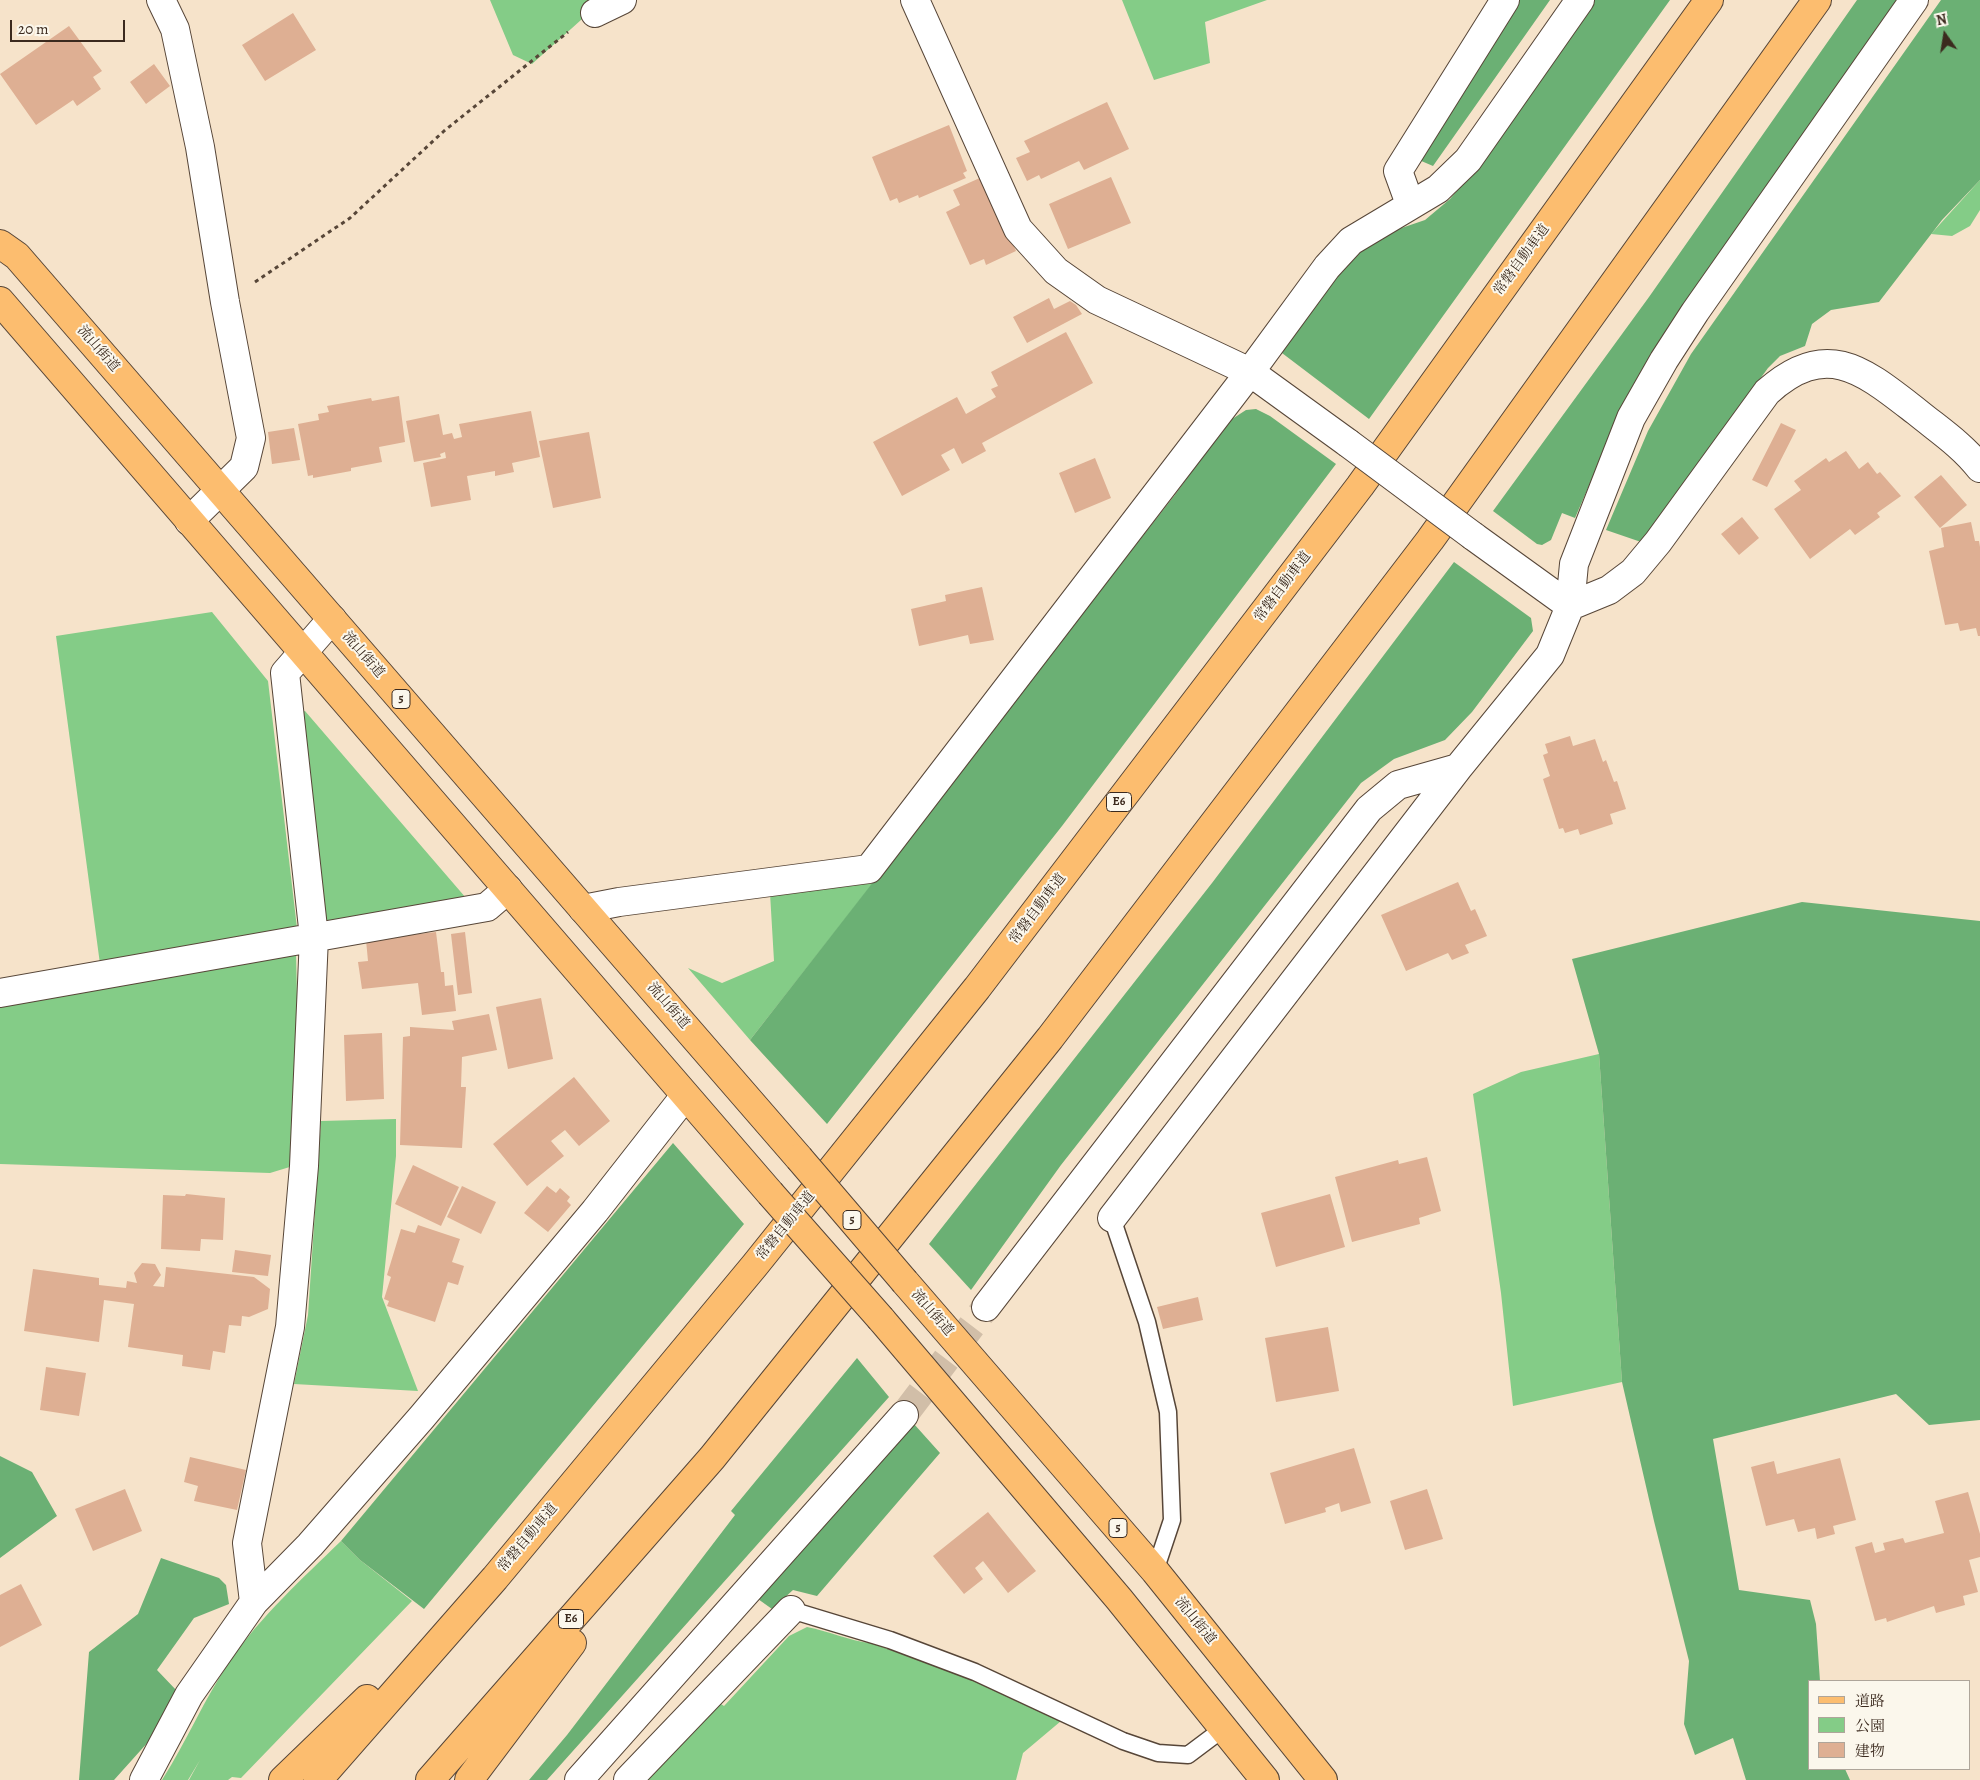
<!DOCTYPE html>
<meta charset="utf-8">
<style>
body{margin:0}
#map{position:relative;width:1980px;height:1780px;overflow:hidden;background:#f6e3ca;font-family:Alegreya,"Noto Serif JP",serif}
canvas{display:block}
.legend{position:absolute;left:1808px;top:1680px;width:162px;height:90px;box-sizing:border-box;background:#fbf7ec;border:1px solid #aea59a;margin:0;padding:6px 9px;list-style:none;font-size:15px;color:#3b2a1e}
.legend li{display:flex;align-items:center;gap:10px;height:25px}
.legend b{width:25px;border:1px solid #aea59a}
.north{position:absolute;left:1920px;top:10px;width:50px;height:50px;-webkit-text-stroke:4px #fbf7ec;paint-order:stroke;rotate:347deg;font-size:14px;font-weight:700;line-height:20px;text-align:center;color:#3b2a1e}
.north::after{content:'';display:block;margin:auto;width:18px;height:22px;background:#3b2a1e;clip-path:polygon(50% 0,100% 100%,50% 72%,0 100%)}
.scale{position:absolute;left:10px;top:20px;width:115px;height:22px;box-sizing:border-box;border:2px solid #3b2a1e;border-top:0;padding-left:6px;font-size:15px;line-height:18px;white-space:nowrap;color:#3b2a1e;-webkit-text-stroke:4px #fbf7ec;paint-order:stroke}
</style>
<div id="map">
<canvas width="1980" height="1780"></canvas>
<ul class="legend">
<li><b style="height:6px;background:#fcbd6f"></b>道路</li>
<li><b style="height:14px;background:#84cc87"></b>公園</li>
<li><b style="height:14px;background:#deaf93"></b>建物</li>
</ul>
<div class="north">N</div>
<div class="scale">20 m</div>
</div>
<script>
const g = document.querySelector('canvas').getContext('2d');
g.lineJoin = 'round';
function fill(path, color) {
  g.fillStyle = color;
  g.fill(path, 'evenodd');
}
function strokePath(path, color, width, dash) {
  g.strokeStyle = color;
  g.lineWidth = width;
  g.lineCap = dash ? 'butt' : 'round';
  g.setLineDash(dash || []);
  g.stroke(path);
}
function drawText(font, color, halo, rows, align = 'center') {
  g.font = font + ' Alegreya,"Noto Serif JP",serif';
  g.lineWidth = 4;
  g.setLineDash([]);
  g.textBaseline = 'middle';
  g.strokeStyle = halo;
  g.fillStyle = color;
  for (const [text, x, y, turn = 0] of rows) {
    g.save();
    g.translate(x, y);
    g.rotate((+turn || 0) * Math.PI / 180);
    g.textAlign = isNaN(turn) ? turn : align;
    if (halo) g.strokeText(text, 0, 0);
    g.fillText(text, 0, 0);
    g.restore();
  }
}
const green = new Path2D(`
 M490,0H612L591,11L532,64L513,55Z
 M1122,0H1267L1205,22L1210,63L1154,80Z
 M1980,180V210L1970,226L1952,236L1931,234Z
 M212,612L268,681L297,928L100,964L56,636Z
 M305,711L466,898L323,923L299,712Z
 M874,882L750,1040L688,968L722,983L774,961L770,893Z
 M296,953L297,997L293,1166L270,1173L0,1164V1007Z
 M1599,1054L1622,1382L1513,1406L1501,1293L1473,1094L1521,1072Z
 M396,1119V1156L382,1297L418,1391L294,1384L308,1315L321,1121Z
 M341,1541L360,1560L412,1601L241,1778L232,1777L228,1780H189L200,1760L188,1780H162C187,1741 204,1699 230,1661C261,1616 302,1579 341,1541Z
 M807,1627C829,1631 849,1641 871,1643L972,1679L1061,1721L1023,1753L1016,1780H644L718,1702L724,1706L789,1636Z`);
const forest = new Path2D(`
 M1520,0H1550L1433,166L1419,160Z
 M1590,0H1670L1369,419L1278,350L1351,254L1378,236L1425,220L1450,199L1473,172Z
 M1857,0H1900L1606,446L1575,518L1562,513L1551,540L1542,545L1537,544L1493,511L1649,297Z
 M1941,0H1980V180L1942,220L1879,302L1831,310L1812,324L1805,346L1780,356L1768,368L1641,542L1606,530L1648,431L1691,354Z
 M1256,409L1270,416L1336,464L1062,826L827,1124L750,1040L1174,496L1229,421L1246,410Z
 M1454,562L1531,618L1533,631L1472,712L1445,740L1394,759L1361,783L1061,1165L971,1290L929,1244L1212,883Z
 M1802,902L1980,921V1420L1929,1425L1896,1394L1713,1439L1739,1590L1810,1600L1816,1624L1820,1681H1809V1769H1845L1850,1780H1746L1733,1738L1695,1755L1684,1724L1689,1661L1654,1521L1622,1382L1599,1054L1572,959Z
 M673,1143L744,1224L424,1609L360,1560L341,1541Z
 M857,1358L889,1397L547,1780H529L567,1735L735,1515L731,1511Z
 M914,1424L940,1453L817,1596L793,1590L772,1609L758,1599Z
 M0,1456L32,1472L57,1516L0,1558Z
 M161,1558L219,1578L226,1585L229,1604L194,1618L157,1670L177,1691L149,1741L114,1780H79L89,1652L138,1614Z`);
const building = new Path2D(`
 M293,13L316,50L265,81L242,45Z
 M69,26L102,71L93,77L101,89L77,106L73,100L36,125L0,74Z
 M154,64L170,86L146,104L130,82Z
 M1107,102L1129,149L1084,170L1079,161L1041,179L1039,175L1027,181L1016,158L1030,152L1024,141Z
 M949,125L967,171L963,173L966,178L919,198L918,195L899,203L897,198L890,201L872,157Z
 M982,177L1016,251L986,265L984,259L970,265L946,212L960,205L953,190Z
 M1111,177L1131,223L1068,249L1049,204Z
 M1049,298L1054,309L1070,301L1076,305L1082,314L1027,343L1013,317Z
 M1066,332L1093,383L982,443L986,451L962,464L954,448L941,455L950,470L902,496L873,442L957,397L966,414L996,397L991,389L998,386L991,372Z
 M399,396L405,442L379,447L382,462L351,468V471L313,478V475L308,476L298,424L319,420L318,414L329,412L327,406L371,398L372,401Z
 M531,411L540,457L512,463L514,472L495,476V471L467,476L471,500L431,507L423,463L446,458L445,452L440,454L441,457L414,462L406,421L439,414L443,435L452,433L454,439L462,437L459,424Z
 M1781,423L1796,430L1767,487L1752,480Z
 M294,428L300,460L272,464L268,432Z
 M589,432L601,498L553,508L539,441Z
 M1846,451L1859,469L1868,462L1877,474L1880,472L1901,496L1877,513L1880,517L1855,535L1850,529L1810,559L1774,509L1801,490L1794,481L1826,458L1829,462Z
 M1095,458L1111,498L1075,513L1059,473Z
 M1941,475L1967,505L1940,528L1914,497Z
 M1742,517L1759,538L1739,555L1721,534Z
 M1971,522L1975,541H1979L1980,547V636H1978L1976,628L1960,631L1958,623L1945,625L1929,551L1944,547L1941,528Z
 M982,587L994,640L970,644L968,635L919,646L911,609L946,601L945,595Z
 M1570,736L1573,746L1595,739L1603,762L1606,760L1614,782L1617,781L1626,809L1610,814L1613,824L1580,835L1578,829L1565,833L1563,828L1559,829L1543,779L1550,776L1543,755L1548,753L1545,744Z
 M1458,882L1471,911L1475,909L1487,936L1465,945L1469,953L1452,960L1448,953L1406,971L1381,915Z
 M436,932L441,972H444L445,986L453,985L456,1011L422,1015L418,983L362,989L358,962L368,961L366,940Z
 M465,932L472,993L458,995L451,934Z
 M541,998L553,1059L508,1069L496,1007Z
 M489,1014L497,1050L462,1057L461,1087H466L462,1148L400,1145L403,1037L410,1036V1027L454,1030L452,1021Z
 M382,1033L384,1099L346,1101L344,1035Z
 M574,1077L610,1121L579,1146L565,1130L551,1141L564,1156L527,1186L493,1144Z
 M1427,1157L1441,1211L1419,1218L1420,1224L1352,1242L1335,1177L1398,1160L1399,1164Z
 M413,1165L459,1187L441,1226L395,1204Z
 M462,1186L496,1202L481,1234L447,1217Z
 M547,1186L556,1193L560,1188L570,1197L567,1201L571,1205L548,1232L524,1213Z
 M186,1194L225,1198L223,1240L201,1239L200,1251L161,1249L163,1195L185,1196Z
 M1330,1194L1345,1247L1276,1267L1261,1213Z
 M418,1225L460,1239L452,1262L464,1266L458,1285L448,1282L435,1322L387,1306L389,1301L384,1299L391,1277L387,1275L401,1229L415,1233Z
 M235,1250L271,1255L268,1276L232,1272Z
 M142,1263L155,1264L161,1275L153,1286L164,1287L166,1267L254,1277L270,1289L268,1309L249,1317L242,1316L241,1326L229,1325L225,1353L213,1351L210,1370L182,1366L183,1355L128,1347L134,1304L104,1300L99,1342L24,1331L33,1269L99,1278V1285L126,1288L127,1281L137,1283L134,1273Z
 M1198,1297L1203,1320L1163,1329L1157,1307Z
 M1328,1327L1339,1391L1276,1402L1265,1338Z
 M46,1367L86,1373L79,1416L40,1410Z
 M1354,1448L1371,1503L1341,1512L1339,1503L1325,1508L1326,1512L1285,1524L1270,1473Z
 M190,1457L246,1470L237,1510L194,1501L198,1486L184,1482Z
 M1840,1458L1856,1520L1833,1526L1835,1534L1817,1539L1815,1528L1798,1532L1794,1519L1766,1526L1751,1467L1774,1461L1777,1474Z
 M125,1489L142,1531L93,1551L75,1509Z
 M1427,1489L1443,1539L1405,1550L1390,1501Z
 M1968,1492L1980,1534V1557L1969,1560L1978,1592L1963,1596L1965,1605L1936,1613L1934,1606L1887,1622L1886,1618L1875,1621L1855,1547L1872,1542L1875,1553L1885,1550L1883,1543L1903,1538L1905,1543L1944,1533L1935,1501Z
 M988,1512L1036,1571L1008,1593L983,1561L975,1568L983,1579L964,1594L933,1556Z
 M21,1584L42,1625L0,1647V1595Z`);
const streetTunnel = new Path2D(`
 M904,1415L986,1307`);
const path = new Path2D(`
 M255,282L350,218L444,131L568,32`);
const lane = new Path2D(`
 M1112,1218L1147,1322L1168,1412L1172,1520L1155,1571
 M791,1610L890,1640L975,1672L1123,1741L1158,1753L1188,1755L1224,1728`);
const street = new Path2D(`
 M161,0L175,29L200,147L225,302L251,438L244,467L189,521
 M915,0L1018,229L1056,271L1097,300L1250,372L1348,443
 M595,13L622,0
 M1410,204L1398,171L1505,0
 M1473,536L1570,606L1609,590L1633,572L1658,542L1767,392C1827,338 1864,371 1917,412C1939,430 1962,445 1980,468
 M583,909L619,902L869,869L1250,372L1327,267L1351,241L1438,189L1468,160L1580,0
 M0,993L487,907L508,889
 M1112,1218L1458,768L1550,655L1570,606L1574,564L1631,418L1664,360L1695,312L1914,0
 M986,1307L1369,809L1398,785L1458,768
 M254,1602L247,1543L290,1327L304,1166L314,937L285,673L332,619
 M144,1780L189,1695L254,1602L310,1545L422,1417L595,1211L685,1096
 M579,1780L904,1415
 M628,1780L791,1610`);
const primary = new Path2D(`
 M0,244L17,256L799,1158
 M0,301L770,1193
 M905,1282L1155,1571L1323,1780
 M881,1319L1119,1599L1265,1780`);
const highway = new Path2D(`
 M283,1780L367,1699
 M318,1780L495,1578L755,1265L977,988L1360,486L1709,0
 M430,1780L712,1458L1050,1038L1430,540L1817,0
 M469,1780L572,1643`);
const streetBridge = new Path2D(`
 M1348,443L1473,536`);
const primaryBridge = new Path2D(`
 M799,1158L905,1282
 M770,1193L881,1319`);
const shields = [
 [401,699,18],
 [1119,802,25],
 [852,1220,18],
 [1118,1528,18],
 [571,1619,25]
];
const shieldNames = [
 ["5",401,699],
 ["E6",1119,802],
 ["5",852,1220],
 ["5",1118,1528],
 ["E6",571,1619]
];
const streetNames = [
 ["常磐自動車道",1522,260,-54],
 ["流山街道",98,349,49],
 ["常磐自動車道",1283,587,-53],
 ["流山街道",363,655,49],
 ["常磐自動車道",1038,909,-53],
 ["流山街道",668,1006,49],
 ["常磐自動車道",786,1226,-51],
 ["流山街道",932,1313,49],
 ["常磐自動車道",528,1538,-50],
 ["流山街道",1195,1621,51]
];
fill(green, '#84cc87');
fill(forest, '#6bb074');
fill(building, '#deaf93');
strokePath(streetTunnel, '#d1bea8', 28, [28, 14]);
strokePath(lane, '#574638', 19);
strokePath(street, '#574638', 30);
strokePath(primary, '#574638', 30);
strokePath(highway, '#574638', 30);
strokePath(path, '#574638', 3, [4, 4]);
strokePath(lane, '#fff', 16);
strokePath(street, '#fff', 28);
strokePath(primary, '#fcbd6f', 28);
strokePath(highway, '#fcbd6f', 28);
strokePath(streetBridge, '#574638', 30, []);
strokePath(primaryBridge, '#574638', 30, []);
strokePath(streetBridge, '#fff', 28);
strokePath(primaryBridge, '#fcbd6f', 28);
for (const [x, y, w] of shields) {
  const box = new Path2D();
  box.roundRect(x - w / 2, y - 9.5, w, 19, 4);
  g.fillStyle = '#fbf7ec';
  g.fill(box);
  strokePath(box, '#3b2a1e', 1);
}
drawText('bold 12px', '#3b2a1e', null, shieldNames);
drawText('14px', '#3b2a1e', '#fbf7ec', streetNames);
</script>
